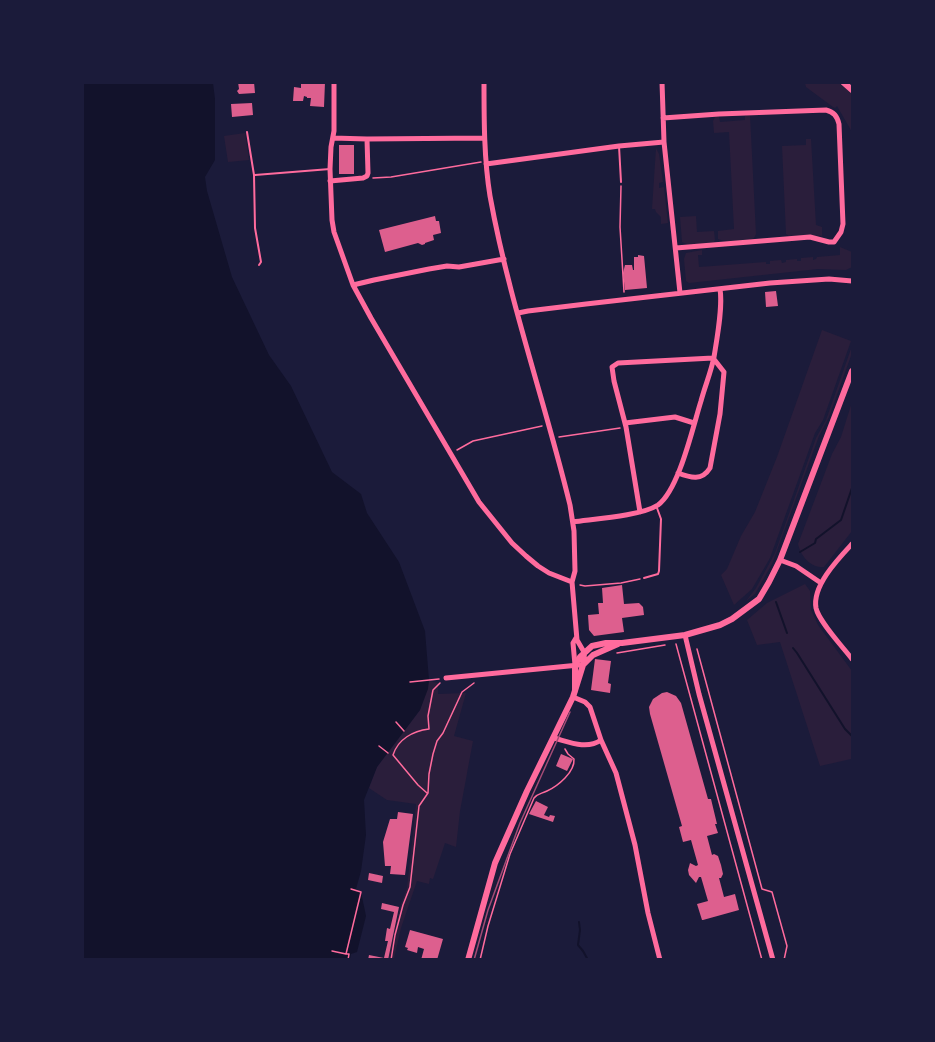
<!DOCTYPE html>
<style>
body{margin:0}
#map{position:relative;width:935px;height:1042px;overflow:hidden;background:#1b1b3a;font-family:"Exo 2",sans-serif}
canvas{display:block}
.frame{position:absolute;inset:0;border:84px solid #1b1b3a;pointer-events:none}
</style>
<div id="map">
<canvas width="935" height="1042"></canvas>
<div class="frame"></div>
</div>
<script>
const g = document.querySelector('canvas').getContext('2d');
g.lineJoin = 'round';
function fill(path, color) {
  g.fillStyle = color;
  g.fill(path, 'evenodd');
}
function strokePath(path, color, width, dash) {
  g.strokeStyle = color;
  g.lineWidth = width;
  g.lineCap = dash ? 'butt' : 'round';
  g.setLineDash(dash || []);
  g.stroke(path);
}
const green = new Path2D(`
 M805,83H852V132L837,106L835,108L833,107L806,87Z
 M750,115L756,234C755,235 755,237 754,238C747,243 724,242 718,239V231L734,229L729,132L714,133L713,121L715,117L719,116L720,122L745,120V116Z
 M245,133L249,160L228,162L224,136Z
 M806,139H811L816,225L822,227V236L808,235L789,236L786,234L782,146L806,145Z
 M656,148L659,154L663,182L659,183V188L664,187L668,223L661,224V217L656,212L655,209H652Z
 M696,216L697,232L714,231L715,240L714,242C704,243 691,247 682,242L680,217Z
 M840,247L852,252V267L846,270L818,269L689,283L686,281L684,259L686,253L702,250V255H698L699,267L766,262V264H770V261L781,260L782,263L786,262V260L797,259V261H801V258L813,257V260L816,259L817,257L840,255Z
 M822,330L851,341L823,420L815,433L770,558L752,589L734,605L721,575L727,569L741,536L755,512L777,457Z
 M852,346V353L829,417L819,436L772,564L755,594L746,601L756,588L775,553L816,438L826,420Z
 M852,402V531L824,567C810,568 801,556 798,544L832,454L841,437Z
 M805,584L810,591L811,610L818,625L852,671V764L851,759L820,766L780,642L757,645L747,620L767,603Z
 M429,681L438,683V694L466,693L454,736L473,741L460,811L456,847L445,843L433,879L430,878L429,884L417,881L401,928L394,959H388L401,904L407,888L416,804L387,800L369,788L377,767L420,710Z`);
const water = new Path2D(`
 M82,83H213L215,99V160L205,177L207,191L232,277L269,355L291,386L332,472L361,494L367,513L399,562L425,631L429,680L428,689L420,710L377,767L364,800L366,835L361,871L356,889L361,892L366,916L357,952L351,954L350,959H83Z`);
const stream = new Path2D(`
 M800,552L815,543L816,539L841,520L852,488
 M776,602L787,633
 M793,648L797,653L845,729L852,736
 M579,922L580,930L578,945L583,951L588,960`);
const building = new Path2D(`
 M238,82H254L255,93L239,94L237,91L239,89Z
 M301,82H325L324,107L310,106L311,98H307V97L304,96L303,101H293L294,87L301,88Z
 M252,103L253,115L232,117L231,104Z
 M339,145H354V174H339Z
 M435,216L436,221H439L441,233L433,235L434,240L425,243V244L422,245L418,243L385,252L379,230Z
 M638,255L644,256L647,288L625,290L623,273L625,265H632L633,270H634V257H638Z
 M776,291L778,306L766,307L765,292Z
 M622,585L624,604L639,603L643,607L644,615L622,618L624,632L594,636L589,630L588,615L599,614L598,603H603L602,588Z
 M595,659L611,661L608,683L611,684L610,693L591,690Z
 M667,692L676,696L681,703L708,799H711L717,824H715L718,833L707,836L712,855L714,854L718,856L721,865L723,874L721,878H719L724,897L735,894L739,910L703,920H702L697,904L708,901L701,877H699L696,883L689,875L688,870L690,863L696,866L698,865L691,840L683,842L679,827L682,826L650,714L649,707L653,699L662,693Z
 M561,754L573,759L567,771L556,766Z
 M536,801L548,807L544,815L549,817L550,815L555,816L553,822L529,814Z
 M398,812L413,814L405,875L390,874L391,866H385L383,842L390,819H397Z
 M369,873L383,876L382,883L368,880Z
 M382,903L399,907L388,960H368L369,955L384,958L388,941H385L387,928L390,929L394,912L381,909Z
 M410,930L443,939L437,960H421L424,949L418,947L417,953L407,950L408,948L405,947Z`);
const path = new Path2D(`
 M373,178L391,177L481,162
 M621,186L620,227L624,292
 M559,437L620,428
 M457,450L473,441L542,426
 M580,585L585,586L621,583L640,579
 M676,644L762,960
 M697,649L762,889L772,892L787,946L784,960
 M617,653L665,645
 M410,682L439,679
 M396,722L404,731
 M379,746L388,753
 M427,793L418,785L393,755C398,739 413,731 429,729L428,716L433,690L440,683
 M332,951L346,954L361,892L351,889
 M347,954H349L348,960
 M391,960L395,935L403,905L410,887L419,806L428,793L429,774L433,754L437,741L443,733L462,692L474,683
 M480,960L488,926L510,854L534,798C538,793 541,794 547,791C558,786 575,772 574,759L568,754L565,749`);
const service = new Path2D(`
 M247,132L254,175L255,228L261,262L259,265
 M619,146L621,182
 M255,175L330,169
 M644,578L658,574L659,571L661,519L657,508`);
const minor = new Path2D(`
 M334,82V131L331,147L330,169L332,220L334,232L353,285L371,318L479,502L512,543L526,556L538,566L549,573L572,582
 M484,82C484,120 484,159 490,196C509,301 545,402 570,505L574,531L575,571L572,582L577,640L584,652
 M662,82L664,142L680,293
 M663,118L719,114L826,110C834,112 837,116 839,124L843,224L841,232L834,242H829L810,237L676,248
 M333,138L367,139L484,138
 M486,164L619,146L664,142
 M330,181L363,178L367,176L368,173L367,139
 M353,285L374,280L429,269L447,266L459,267L504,259
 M518,313L528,311L586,304L770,283L829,279L852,281
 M625,423L675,417L694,423
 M640,512L626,427L614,381L612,367L618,363L713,358L724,372L720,414L710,468C702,481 691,478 678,473
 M573,522C594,519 641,516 658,505C679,490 693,426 701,401C705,386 711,372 714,357C717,338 723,307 720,289
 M852,544C838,559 812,586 816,608C819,622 843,647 852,659
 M780,560L796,566L821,583
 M685,635L699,694L773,960
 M575,665L573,643L576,638
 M446,678L579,665
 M573,697L585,702L590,707L601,740L616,773L635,845L648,913L660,960
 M554,738C569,742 587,750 601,740`);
const tertiary = new Path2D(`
 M843,82L852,90
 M584,664L593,655L618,644
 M575,691V665L580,657L592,646L606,643H622L685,635L720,625L732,619L759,599L769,582L780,560L852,371
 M468,960L495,863L527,791L573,697L583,665L584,653`);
const tram = new Path2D(`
 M474,960L488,910L520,823L570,712`);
fill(green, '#2a1e3b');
fill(water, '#12122b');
strokePath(stream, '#12122b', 2);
fill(building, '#dd5f8e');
strokePath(path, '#ff6b9d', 1.5);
strokePath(service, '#ff6b9d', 2);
strokePath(minor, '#ff6b9d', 5);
strokePath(tertiary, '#ff6b9d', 6);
strokePath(tram, '#a44b75', 1.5);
</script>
